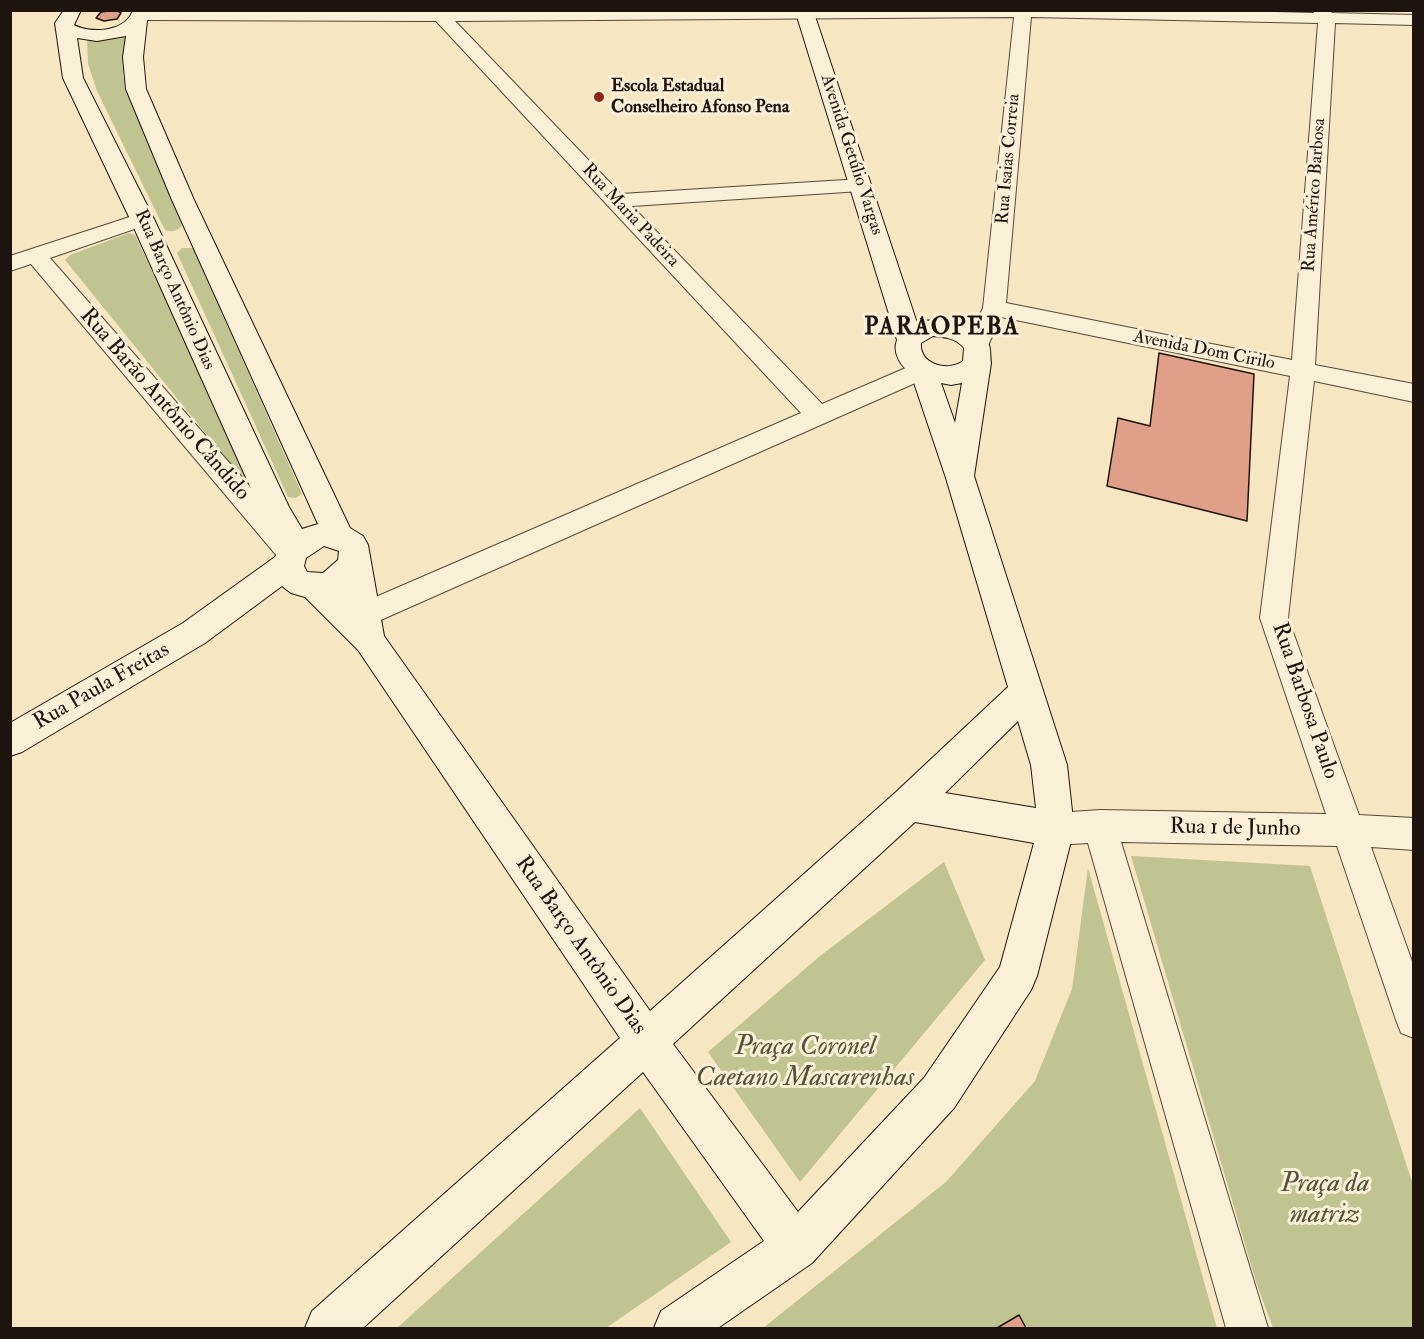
<!DOCTYPE html>
<meta charset="utf-8">
<style>
body{margin:0}
#map{position:relative;width:1424px;height:1339px;overflow:hidden;background:#f7e6c2;font-family:"IM FELL Double Pica",serif}
canvas{display:block}
.frame{position:absolute;inset:0;border:12px solid #1f130d;pointer-events:none}
</style>
<div id="map">
<canvas width="1424" height="1339"></canvas>
<div class="frame"></div>
</div>
<script>
const g = document.querySelector('canvas').getContext('2d');
g.lineJoin = 'round';
function fill(path, color) {
  g.fillStyle = color;
  g.fill(path, 'evenodd');
}
function strokePath(path, color, width, dash) {
  g.strokeStyle = color;
  g.lineWidth = width;
  g.lineCap = dash ? 'butt' : 'round';
  g.setLineDash(dash || []);
  g.stroke(path);
}
function drawText(font, color, halo, rows, align = 'center') {
  g.font = font + ' "IM FELL Double Pica",serif';
  g.lineWidth = 6;
  g.setLineDash([]);
  g.textBaseline = 'middle';
  g.strokeStyle = halo;
  g.fillStyle = color;
  for (const [text, x, y, turn = 0] of rows) {
    g.save();
    g.translate(x, y);
    g.rotate((+turn || 0) * Math.PI / 180);
    g.textAlign = isNaN(turn) ? turn : align;
    if (halo) g.strokeText(text, 0, 0);
    g.fillText(text, 0, 0);
    g.restore();
  }
}
const green = new Path2D(`
 M131,32L123,74L125,89L184,224C178,230 174,233 165,230L97,91L88,64L87,38Z
 M129,233L135,235L261,502L65,260L70,255Z
 M182,248H193L302,494L295,498L288,497L177,253Z
 M1131,856L1310,866L1413,1185V1328H1273L1257,1285Z
 M944,862L985,960L800,1182L708,1052L820,956Z
 M1088,868L1217,1328H763L946,1182L1035,1081L1072,989Z
 M640,1108L731,1242L606,1328H397Z`);
const building = new Path2D(`
 M116,10L121,13L117,19L104,21L96,18L101,12Z
 M1159,353L1254,374L1247,521L1107,486L1118,418L1150,426Z
 M1019,1315L1026,1328H997Z`);
const street = new Path2D(`
 M140,10H1199L1314,13L1313,10H1330L1332,13L1414,15V25L1335,23L1315,365L1414,384V402L1314,381L1288,618L1359,815L1414,818V850L1371,847L1414,967V1038L1401,1033L1396,1020L1337,846L1121,842L1268,1328H1226L1088,843L1056,845L1044,840L1039,829L1044,818L1056,813L1100,810L1326,814L1260,618L1290,376L1001,317L985,352L977,354L969,352L965,346L983,308L1014,17L455,21L621,194L861,179L868,181L871,185L868,189L861,191L632,206L822,404L915,364L923,362L931,364L935,370L931,376L365,627L355,624L351,615L355,606L801,413L436,21L142,20L136,19L134,15ZM1031,17L1318,23L1292,360L1006,303Z
 M142,213L149,214L153,219L149,224L50,258L302,546L306,554L302,562L292,565L282,562L31,264L10,271V256Z`);
const secondary = new Path2D(`
 M64,10H81L74,25C91,34 126,32 133,10H151L147,21L143,57L146,89L194,200L350,528L363,536L368,545L384,636L650,1011L896,792L1008,687L946,478L911,374C901,366 892,353 897,340L795,10H813L917,323C940,316 977,320 989,345C991,351 990,358 991,363L974,476L1067,765L1074,829L1037,976L1031,990L954,1108L812,1263L718,1328H654L661,1311L764,1241L643,1072L363,1328H305L312,1311L620,1038L358,650L305,597L291,593L282,586L205,643L22,752L10,756V723L183,623L275,557L281,546L261,511L130,219L63,78L55,23ZM126,36L123,57L126,89L172,200L318,524L302,529L289,507L154,219L83,78L77,38L97,41ZM933,336C945,337 956,338 964,348L963,361C949,372 919,365 921,343ZM941,383L951,385L962,383L955,423ZM324,546L339,551L338,560L323,573L307,572L304,566L306,558ZM1018,721L1031,765L1036,808L945,793ZM915,822L1034,843L1000,967L924,1078L798,1212L673,1044Z`);
const markers = [
 [599,97,6,"#8f2418"]
];
const farPoinames = [
 ["Escola Estadual",611,87],
 ["Conselheiro Afonso Pena",611,108]
];
const farStreetnames = [
 ["Avenida Getúlio Vargas",851,155,72],
 ["Rua Isaias Correia",1009,159,-85],
 ["Rua Américo Barbosa",1315,195,-86],
 ["Rua Maria Padeira",630,216,47],
 ["Rua Barço Antônio Dias",174,290,66],
 ["Avenida Dom Cirilo",1204,351,11]
];
const streetNames = [
 ["Rua Barão Antônio Cândido",164,405,49],
 ["Rua Paula Freitas",102,687,-30],
 ["Rua Barbosa Paulo",1304,701,71],
 ["Rua 1 de Junho",1235,829,1],
 ["Rua Barço Antônio Dias",580,946,55]
];
const farDistrictnames = [
 ["PARAOPEBA",942,329]
];
const nearParknames = [
 ["Praça Coronel",805,1048],
 ["Caetano Mascarenhas",805,1079],
 ["Praça da",1325,1185],
 ["matriz",1325,1216]
];
fill(green, '#bfc491');
fill(building, '#df9f88');
strokePath(building, '#1f130d', 1.5);
strokePath(street, '#55483a', 2);
strokePath(secondary, '#1f130d', 2);
fill(street, '#faefd7');
fill(secondary, '#faefd7');
for (const [x, y, r, color] of markers) {
  const dot = new Path2D();
  dot.arc(x, y, r, 0, 2 * Math.PI);
  g.fillStyle = color;
  g.fill(dot);
  strokePath(dot, '#faefd7', 2);
}
drawText('bold 18px', '#1f130d', '#faefd7', farPoinames, 'left');
drawText('18px', '#1f130d', '#faefd7', farStreetnames);
drawText('22px', '#1f130d', '#faefd7', streetNames);
g.letterSpacing = '1.5px';
drawText('bold 24px', '#1f130d', '#faefd7', farDistrictnames);
g.letterSpacing = '0px';
drawText('italic 27px', '#57513b', '#faefd7', nearParknames);
</script>
